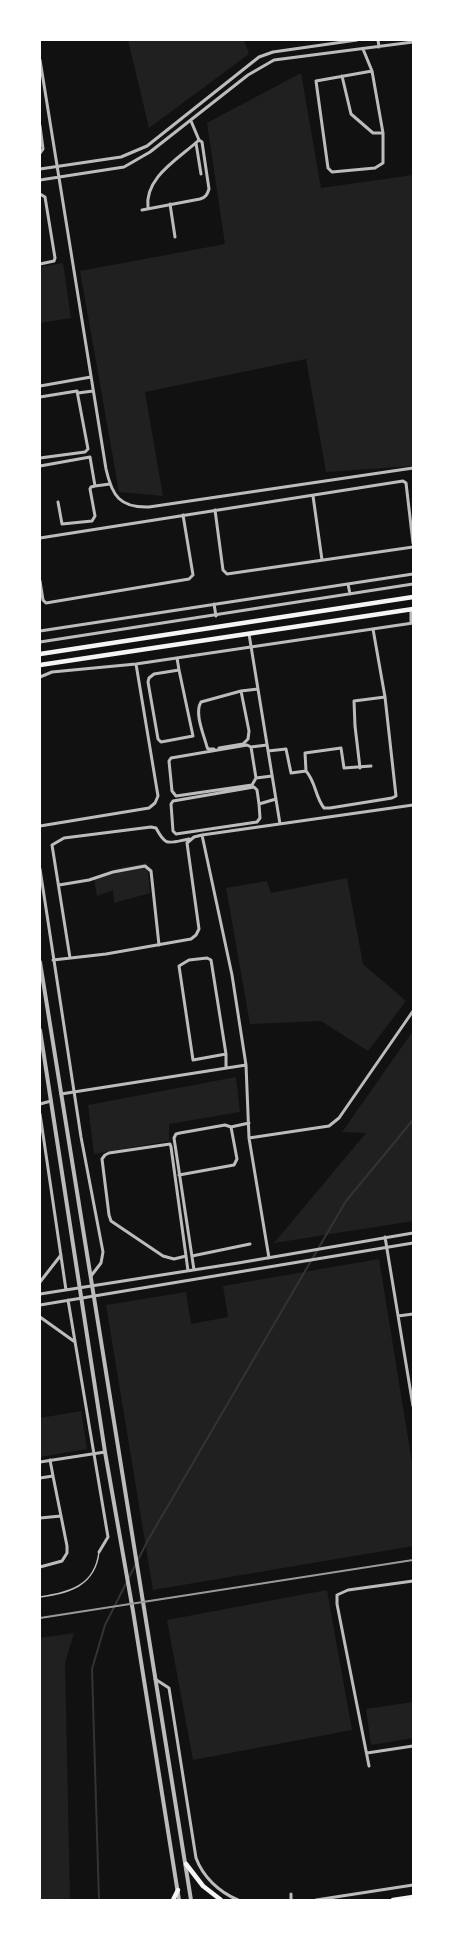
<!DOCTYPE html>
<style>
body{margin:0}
#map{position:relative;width:453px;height:1940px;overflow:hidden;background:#111;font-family:"PT Sans",sans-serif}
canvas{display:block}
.frame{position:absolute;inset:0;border:41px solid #fff;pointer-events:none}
</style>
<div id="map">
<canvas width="453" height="1940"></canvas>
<div class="frame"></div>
</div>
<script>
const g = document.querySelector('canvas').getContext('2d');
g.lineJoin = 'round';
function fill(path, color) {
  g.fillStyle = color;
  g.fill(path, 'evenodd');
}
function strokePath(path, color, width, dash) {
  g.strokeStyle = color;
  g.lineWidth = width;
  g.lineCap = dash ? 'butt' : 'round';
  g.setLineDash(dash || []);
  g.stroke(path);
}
const green = new Path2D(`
 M128,40H244L249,54L149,128Z
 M301,73L321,188L413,175V466L326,472L306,359L145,392L163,496L119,492L80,271L225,244L207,123Z
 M63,263L71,318L40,323V267Z
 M147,863L150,893L114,903L113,890L97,896L94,878L115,874V869Z
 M347,878L363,964L406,1001L368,1051L321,1021L250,1024L226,888L267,881L271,893Z
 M413,1031V1221L274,1243L366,1133L342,1132Z
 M236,1077L240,1112L169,1124V1141L94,1154L88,1105Z
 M379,1259L413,1469V1546L153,1590L106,1305L186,1292L191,1324L228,1317L223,1286Z
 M81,1411L87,1449L40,1457V1418Z
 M327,1590L352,1730L193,1760L167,1620Z
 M74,1633L65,1663L70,1900H40V1638Z
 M413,1702V1738L371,1745L366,1709Z`);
const stream = new Path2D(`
 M99,1900L92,1669L105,1625L148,1540L346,1201L413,1120`);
const service = new Path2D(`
 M40,1597C69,1593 95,1586 99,1552`);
const minor = new Path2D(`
 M378,40L379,47
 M363,49L372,71L383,133V163L375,168L332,172L328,168L316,81L372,71
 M40,60L106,469C112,496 120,508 149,507L413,468
 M342,76L351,114L373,133H383
 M40,126L43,149L40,153
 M196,143L201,174
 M40,169L121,157L147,146L259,57L273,52L357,40
 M40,180L124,167L150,152L248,75L274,60L413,42
 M40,194L45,197L55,258L54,261L40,264
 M170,204L175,237
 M148,208C144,177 180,158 199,140
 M142,210L200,199C206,197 207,195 209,189L202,142L199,140L191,121
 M40,386L91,377
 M78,393L93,391
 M40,397L77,391L88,449L85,452L40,458
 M40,466L90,457L95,486L110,484
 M313,496L322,560
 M58,502L62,524L92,521L95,516L90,489L91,487L95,486
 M215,510L223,570L227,574L413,547
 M40,538L403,481L406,483L413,543
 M40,581L43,600L46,603L189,579L193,575L183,515
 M348,584L350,594
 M214,604L216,616
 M411,623V609
 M40,631L413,574
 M249,634L280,824
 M40,642L413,584
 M177,658L179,670
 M179,670L193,736L161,742L158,739L148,682L149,678L154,674Z
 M40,677L52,672L136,664L413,623
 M251,747L267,745
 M219,748L243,744L248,739L249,731L241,691
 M214,749H208L207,747C204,735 194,713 201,702L241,691L258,689
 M268,751L286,749L291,773L306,771L305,753L341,748L344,768L371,766
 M360,768L355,726L354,701L385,697
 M306,771C316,782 315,797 324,808H330L392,798L396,796L385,697L373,629
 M256,778L252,785L176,796L172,791L169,761L171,758L247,745L251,747L256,778L272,776
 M259,804L260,818L257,822L176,834L173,831L171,804L173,801L254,787L257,790L259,804L276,799
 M40,826L149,808L155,803L158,796L136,664
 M40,869L81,1137L103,1252L101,1263L91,1276
 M59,885L89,880L113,872L145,866L151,871L159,945
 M70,958L52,845L64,838L151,827L156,828C166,847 168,843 189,839
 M207,958L211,960L226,1054L193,1060L179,966L189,960Z
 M53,960L106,954L191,939L196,935L199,929L187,843L194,837L202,835
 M226,1054V1068
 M61,1094L246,1065
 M40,1104L51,1101
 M40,1114L66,1290
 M231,1127L249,1123
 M249,1138L329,1126L339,1118L413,1011
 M179,1175L234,1165L237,1159L231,1127L225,1125L180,1133L176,1134L174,1138L194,1270
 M385,1237L413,1406
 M186,1256L174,1259L163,1256L111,1221L109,1215L102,1159L105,1155L109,1153L170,1144L171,1147L186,1256L188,1271
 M192,1256L250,1244
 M269,1258L249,1138L246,1065L232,975L202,835L413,805
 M40,1282L61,1255
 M40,1294L238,1263L413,1233
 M68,1300L108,1537L99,1552
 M40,1305L413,1243
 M398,1316L413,1314
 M40,1317L75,1342
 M40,1462L105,1452
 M40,1478L53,1476L50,1460
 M40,1518L61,1516
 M40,1567L62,1561L67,1553V1546L53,1476
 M155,1679L169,1688L196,1858C203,1877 219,1892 238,1900
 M367,1753L413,1746
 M369,1766L337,1604V1595L348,1590L413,1581
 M291,1894V1900
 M316,1900L413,1885`);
const tertiary = new Path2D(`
 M40,962L191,1900
 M40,1030L105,1452L133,1611L179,1900`);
const secondary = new Path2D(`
 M40,654L413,597
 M40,665L413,609
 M186,1864L203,1886L221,1900
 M173,1900L178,1890
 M393,1900L413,1897`);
const rail = new Path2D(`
 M40,1618L413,1560`);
fill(green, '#202020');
strokePath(stream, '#333', 2);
strokePath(service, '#bcbcbc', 1.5);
strokePath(minor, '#bcbcbc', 3);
strokePath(tertiary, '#bcbcbc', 4);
strokePath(secondary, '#f5f5f5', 4.5);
strokePath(rail, '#9a9a9a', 2);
</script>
